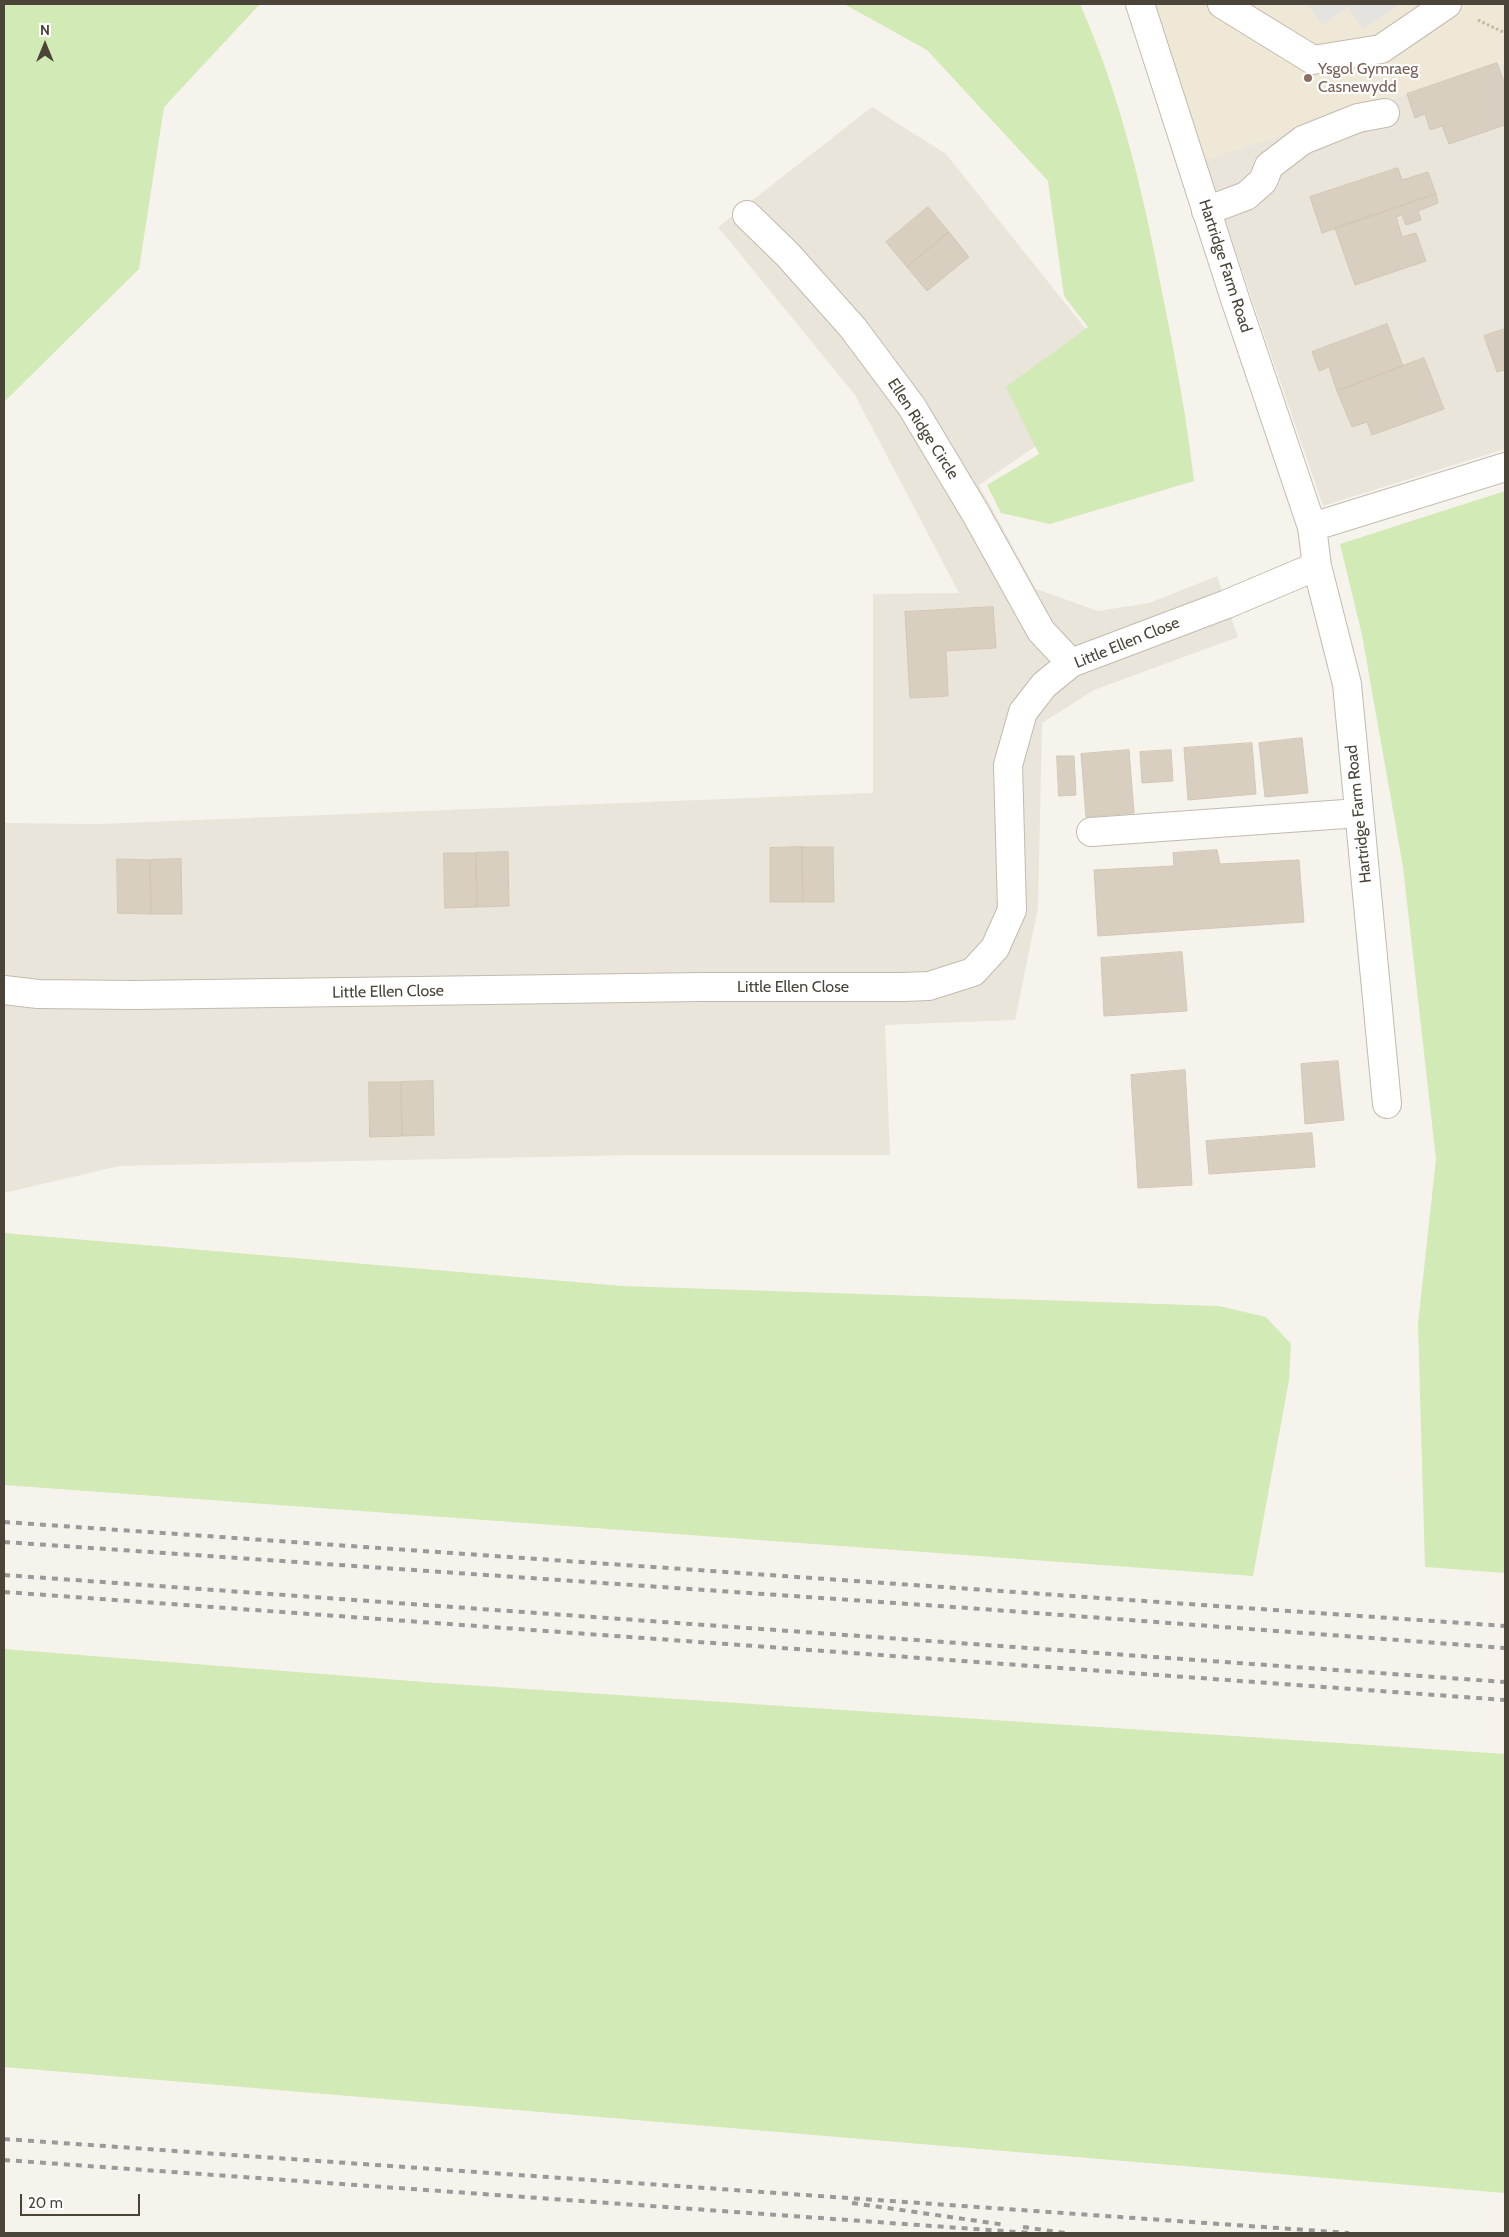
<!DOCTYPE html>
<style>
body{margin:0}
#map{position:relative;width:1509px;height:2237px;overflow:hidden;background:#f6f3ec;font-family:Cabin,sans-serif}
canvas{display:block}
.frame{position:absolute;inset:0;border:5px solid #4b4439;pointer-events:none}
.north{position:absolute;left:20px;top:20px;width:50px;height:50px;-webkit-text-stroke:4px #fff;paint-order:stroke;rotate:0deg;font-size:14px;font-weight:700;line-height:20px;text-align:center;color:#4b4439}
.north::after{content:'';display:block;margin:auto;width:18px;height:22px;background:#4b4439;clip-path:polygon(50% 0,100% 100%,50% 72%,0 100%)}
.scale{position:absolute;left:20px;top:2194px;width:120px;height:22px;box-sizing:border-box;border:2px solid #4b4439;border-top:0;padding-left:6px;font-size:15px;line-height:18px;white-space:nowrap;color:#4b4439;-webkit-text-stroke:4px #fff;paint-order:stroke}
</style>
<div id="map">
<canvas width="1509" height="2237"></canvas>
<div class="frame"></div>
<div class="north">N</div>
<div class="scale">20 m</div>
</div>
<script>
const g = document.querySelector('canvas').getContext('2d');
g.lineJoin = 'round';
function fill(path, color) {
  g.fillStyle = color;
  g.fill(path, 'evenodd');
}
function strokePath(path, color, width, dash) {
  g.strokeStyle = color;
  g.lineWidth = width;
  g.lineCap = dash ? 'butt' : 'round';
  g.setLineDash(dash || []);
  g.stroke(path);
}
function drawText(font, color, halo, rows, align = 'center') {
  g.font = font + ' Cabin,sans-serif';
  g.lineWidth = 4.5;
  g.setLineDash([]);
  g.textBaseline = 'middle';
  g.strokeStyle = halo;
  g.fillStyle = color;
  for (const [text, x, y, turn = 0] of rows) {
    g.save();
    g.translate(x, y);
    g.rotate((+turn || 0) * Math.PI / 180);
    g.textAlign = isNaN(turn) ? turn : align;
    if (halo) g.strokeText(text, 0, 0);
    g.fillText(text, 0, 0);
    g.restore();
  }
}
const residential = new Path2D(`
 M1505,62V449L1323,506L1204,160Z
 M872,107L946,154L1092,337L1043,441L979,485L1036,589L1098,611L1149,603L1217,576L1238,637L1094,690L1042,723L1038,908L1015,1020L885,1025L890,1155H633L119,1166L4,1193V823L98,824L873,793V594L959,593L855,395L718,227Z`);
const education = new Path2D(`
 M1140,4H1505V62L1204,160Z`);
const green = new Path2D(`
 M4,4H260L164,107L139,269L4,402Z
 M844,4H1080C1122,99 1145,200 1164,302C1176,361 1187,420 1194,481L1050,524L1001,513L987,485L1039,454L1006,387L1088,327L1064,296L1048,181L927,50Z
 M1505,491V1573L1425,1567L1418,1324L1436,1159L1403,867L1362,635L1340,544Z
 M4,1233L622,1286L1219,1306L1266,1317L1291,1344L1289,1380L1253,1576L4,1485Z
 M4,1649L437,1683L1505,1754V2193L4,2067Z`);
const parking = new Path2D(`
 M1307,4H1401L1363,29L1348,7L1322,25Z`);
const building = new Path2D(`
 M1497,63L1505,85V125L1449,144L1442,126L1430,130L1425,114L1415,118L1407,94Z
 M1398,168L1402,180L1428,172L1436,194L1322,233L1310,197Z
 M1436,194L1438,203L1418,211L1421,220L1406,225L1402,215L1396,217L1402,237L1416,233L1426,261L1355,285L1335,228Z
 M928,207L949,232L907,267L886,242Z
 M949,232L969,257L927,291L907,267Z
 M1387,324L1403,366L1337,391L1329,367L1319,371L1312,352Z
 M1505,329V370L1497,372L1484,336Z
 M1424,358L1444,409L1372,435L1367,422L1352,427L1337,391Z
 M993,607L996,648L946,651L948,696L910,698L905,612Z
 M1302,738L1308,793L1265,797L1259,743Z
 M1252,743L1256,794L1188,800L1184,748Z
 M1129,750L1134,813L1086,817L1081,754Z
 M1171,750L1173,781L1142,783L1140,752Z
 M1057,756H1074L1076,795L1059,796Z
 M802,847H833L834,902H803Z
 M802,847L803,902H770V848Z
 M1217,850L1220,864L1299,860L1304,922L1098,936L1094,870L1174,866L1173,853Z
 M508,852L509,906L477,907L476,853Z
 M444,853H476L477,907L445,908Z
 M117,859L150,860L151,914L118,913Z
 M181,859L182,914H151L150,860Z
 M1182,952L1187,1011L1104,1016L1101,958Z
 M1338,1061L1344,1120L1305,1124L1301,1064Z
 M1185,1070L1192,1185L1138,1188L1131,1075Z
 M433,1081L434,1135L402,1136L401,1082Z
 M369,1082H401L402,1136L370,1137Z
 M1312,1133L1315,1167L1209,1174L1206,1141Z`);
const path = new Path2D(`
 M1478,20L1505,33`);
const minor = new Path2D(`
 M1140,4L1235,299L1312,527L1317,566L1347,684L1387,1104
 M1222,4L1313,60L1381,49L1447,4
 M1206,211L1246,196L1263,181L1269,166L1303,140L1358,118L1385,113
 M747,215L788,255L853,328L912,407L976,514L1041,631L1071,663
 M1312,527L1505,467
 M1091,832L1359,813
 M4,990L38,994L134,995L701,987H902L929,986L973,972L995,948L1012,910L1008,765L1023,712L1044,685L1071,663L1227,604L1317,566`);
const rail = new Path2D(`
 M4,1522L1505,1626
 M4,1542L968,1608L1505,1648
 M4,1575L1505,1682
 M4,1592L1505,1700
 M4,2139L1349,2233
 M4,2160L1031,2233
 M852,2203L1006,2225
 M1023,2227L1065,2233`);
const markers = [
 [1308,78,5,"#8d6e63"]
];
const educationNames = [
 ["Ysgol Gymraeg",1318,69],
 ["Casnewydd",1318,87]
];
const streetNames = [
 ["Hartridge Farm Road",1225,266,72],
 ["Ellen Ridge Circle",923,429,57],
 ["Little Ellen Close",1127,643,-22],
 ["Hartridge Farm Road",1359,814,-96],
 ["Little Ellen Close",793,987],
 ["Little Ellen Close",388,992,-1]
];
fill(residential, '#eae5da');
fill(education, '#efe8d6');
fill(green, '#d2eab5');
fill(parking, '#e5e3e0');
fill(building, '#d8cfc1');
strokePath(building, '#d3c7b4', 1);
strokePath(minor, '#c2bbae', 30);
strokePath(path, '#c4b79f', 3, [2.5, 2.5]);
strokePath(minor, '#fff', 28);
strokePath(rail, '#9a9a9a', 4, [6, 6]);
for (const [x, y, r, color] of markers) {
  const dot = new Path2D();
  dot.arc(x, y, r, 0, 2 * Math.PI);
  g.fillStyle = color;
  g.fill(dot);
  strokePath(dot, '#fff', 2);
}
drawText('16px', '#785e54', '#fff', educationNames, 'left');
drawText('16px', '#4b4439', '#fff', streetNames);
</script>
